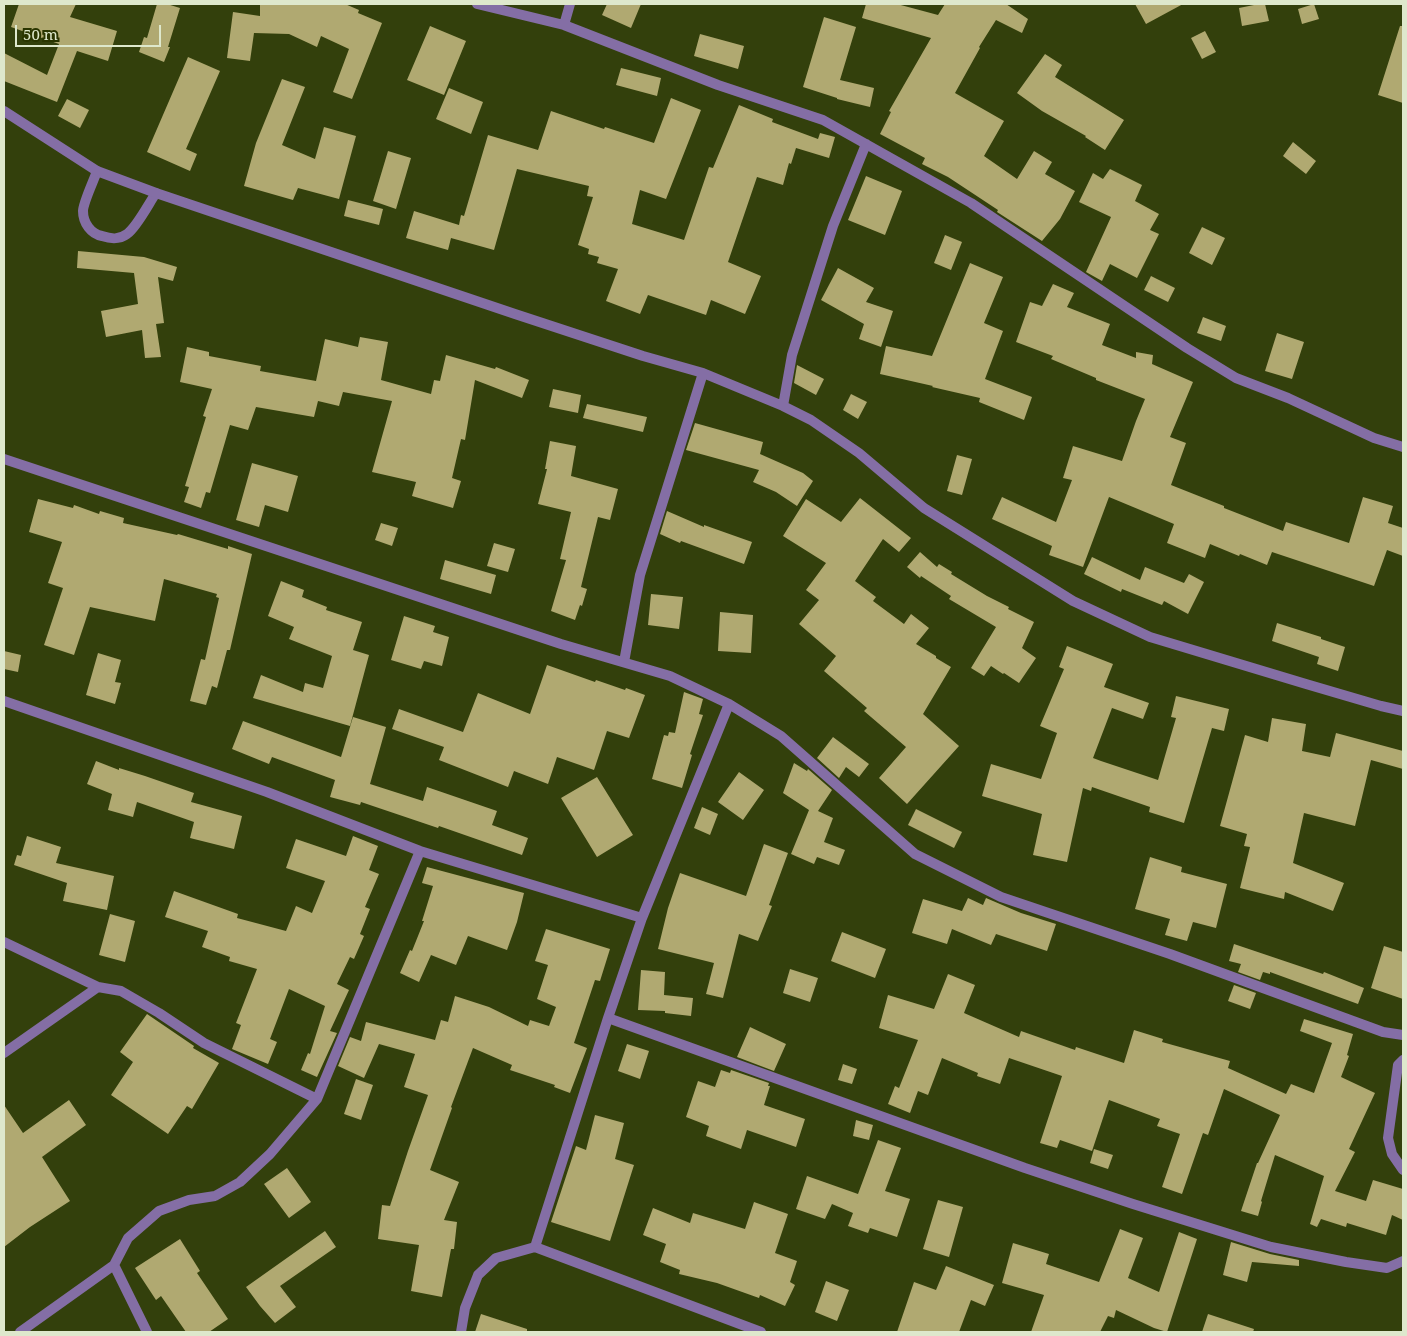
<!DOCTYPE html>
<style>
body{margin:0}
#map{position:relative;width:1407px;height:1336px;overflow:hidden;background:#33400c;font-family:"Noto Serif",serif}
canvas{display:block}
.frame{position:absolute;inset:0;border:5px solid #dee8cc;pointer-events:none}
.scale{position:absolute;left:15px;top:25px;width:146px;height:22px;box-sizing:border-box;border:2px solid #dee8cc;border-top:0;padding-left:6px;font-size:15px;line-height:18px;white-space:nowrap;color:#dee8cc;-webkit-text-stroke:4px #2a3500;paint-order:stroke}
</style>
<div id="map">
<canvas width="1407" height="1336"></canvas>
<div class="frame"></div>
<div class="scale">50 m</div>
</div>
<script>
const g = document.querySelector('canvas').getContext('2d');
g.lineJoin = 'round';
function fill(path, color) {
  g.fillStyle = color;
  g.fill(path, 'evenodd');
}
function strokePath(path, color, width, dash) {
  g.strokeStyle = color;
  g.lineWidth = width;
  g.lineCap = dash ? 'butt' : 'round';
  g.setLineDash(dash || []);
  g.stroke(path);
}
const building = new Path2D(`
 M19,4H76L70,17L117,31L108,61L77,51L57,102L4,81V53L47,75L59,44L11,27Z
 M157,4H167L180,8L168,47H170L164,62L139,52L144,37L147,38Z
 M260,4H345L359,10L358,13L382,23L352,99L333,92L349,49L321,36L317,47L289,34L254,33L250,61L227,58L233,12L260,16Z
 M607,4H641L631,28L602,15Z
 M866,4H897L938,15L945,4H1006L1028,19L1022,33L996,20L979,47L980,48L955,93L1004,121L984,156L1017,179L1034,151L1052,162L1045,174L1075,191L1060,219L1042,241L997,212L998,210L948,177L922,164L925,158L880,134L891,112L889,111L931,38L862,18Z
 M1135,4H1183L1146,24Z
 M1259,4H1265L1269,21L1242,26L1239,8Z
 M1314,4L1319,19L1302,24L1298,9Z
 M824,17L856,27L840,80L874,88L870,107L837,99V98L803,87Z
 M430,26L466,41L444,95L407,80Z
 M1400,26H1403V103L1378,95Z
 M1205,31L1216,52L1202,59L1191,38Z
 M700,34L744,46L738,69L694,56Z
 M1045,54L1062,65L1055,77L1124,120L1105,150L1085,137L1086,136L1042,111L1017,93Z
 M188,57L220,71L186,149L197,154L190,171L147,152Z
 M621,68L661,78L657,96L616,85Z
 M282,79L305,87L282,145L315,159L324,127L356,136L339,199L298,188L293,200L244,186L256,143Z
 M449,88L483,102L471,134L436,119Z
 M671,98L701,110L666,199L640,190L632,224L684,240L709,167L713,168L739,105L773,119L772,122L818,139L820,133L835,137L829,158L796,148L791,164L789,163L783,185L757,177L728,262L761,276L745,314L711,300L706,315L648,295L640,314L606,301L618,269L597,263L599,257L588,254L589,249L578,245L593,197L587,196L589,186L517,169L494,250L451,238L448,250L406,238L414,211L459,225L461,215L464,216L488,135L538,150L551,111L604,129L605,127L654,143Z
 M67,99L89,110L80,128L58,116Z
 M1293,142L1316,161L1306,174L1283,156Z
 M388,151L411,158L396,209L373,201Z
 M1110,169L1142,185L1135,201L1159,214L1150,230L1159,234L1137,278L1110,264L1102,281L1086,272L1111,217L1079,202L1093,173L1103,179Z
 M866,176L902,191L885,235L848,220Z
 M348,200L383,209L379,225L344,216Z
 M1202,227L1225,238L1212,265L1189,253Z
 M945,235L962,242L951,270L934,263Z
 M78,251L144,257L177,267L173,281L158,277L164,323L156,324L161,357L145,358L142,330L106,337L101,311L138,304L134,273L77,268Z
 M970,263L1003,277L984,323L1003,331L985,379L1032,397L1024,420L979,402L980,398L932,387L933,386L880,374L886,346L932,356Z
 M838,268L874,288L866,302L893,311L881,347L859,339L864,324L821,300Z
 M1151,276L1175,288L1168,302L1144,290Z
 M1053,284L1074,293L1067,307L1110,324L1102,345L1136,358V352L1153,355L1152,364L1193,382L1170,437L1186,443L1171,485L1224,506V508L1283,531L1286,522L1349,543L1363,497L1393,506L1388,523L1403,528V556L1387,550L1374,586L1272,552L1267,565L1240,554L1239,556L1210,544L1205,558L1167,543L1174,524L1109,497L1083,567L1049,555L1052,546L992,519L1002,497L1056,522L1072,480L1063,478L1073,446L1122,461L1136,421L1145,399L1096,380V378L1051,359L1053,356L1016,342L1030,302L1042,306Z
 M1203,317L1226,326L1221,341L1197,333Z
 M1277,333L1304,342L1292,379L1265,371Z
 M360,337L388,342L381,380L431,394L434,380L440,381L446,355L495,369L496,367L529,380L522,398L475,380L465,440L461,439L452,478L461,481L453,508L412,496L416,482L372,472L392,401L343,392L339,406L318,401L314,417L256,407L248,430L230,425L210,493L206,492L201,508L184,502L189,487L185,486L206,417L203,416L212,389L180,382L187,347L209,352V356L261,366L260,371L316,381L325,339L358,347Z
 M797,365L824,379L816,395L794,383Z
 M553,389L581,395L578,413L549,407Z
 M851,394L867,402L858,419L843,410Z
 M587,404L647,417L643,432L583,418Z
 M695,423L763,442L760,454L803,473L813,481L797,506L776,492L753,482L759,470L686,450Z
 M550,441L576,446L571,476L618,489L610,520L598,517L581,587L587,589L582,606L580,605L575,620L551,611L566,560L560,559L571,512L538,504L547,469H545Z
 M957,455L972,459L962,495L947,491Z
 M252,463L298,476L288,512L265,505L259,527L236,520Z
 M860,498L911,538L899,552L883,539L855,581L876,597L873,601L904,624L911,614L929,628L916,644L936,656V658L951,667L923,714L959,746L907,804L879,778L906,747L864,711L867,708L824,671L836,656L799,624L819,600L806,590L826,563L783,536L806,499L841,522Z
 M38,499L73,508L74,505L99,514L100,511L124,518L123,523L177,535L178,534L228,549V546L252,554L230,650H227L217,688L212,686L206,705L190,701L201,659L205,660L219,598L216,597L217,594L164,579L155,621L90,607L74,655L44,645L63,588L48,583L62,542L29,532Z
 M667,511L704,527V525L752,542L744,564L681,541L680,543L660,534Z
 M381,523L398,528L392,546L375,540Z
 M494,543L515,549L508,572L487,566Z
 M920,552L937,567L939,564L952,572L951,574L987,596L1009,607L1008,609L1034,622L1022,648L1036,658L1019,683L1004,673L1003,674L991,666L984,676L971,668L996,627L949,599L951,596L921,576L920,578L907,567Z
 M1092,557L1140,580L1145,567L1184,583L1189,574L1204,582L1188,614L1164,601L1162,605L1122,589L1121,592L1084,574Z
 M445,560L496,575L491,594L440,579Z
 M281,581L304,590L302,597L327,607L326,610L362,622L353,650L369,655L350,726L253,698L261,675L303,692L305,683L323,688L332,656L289,639L294,627L268,616Z
 M651,594L683,597L679,629L648,625Z
 M720,612L753,615L751,653L718,651Z
 M404,616L435,626L433,632L449,637L442,666L424,661L421,669L391,660Z
 M1277,623L1321,637V639L1345,647L1338,671L1317,664L1319,657L1272,641Z
 M1067,646L1113,664L1104,687L1149,703L1143,719L1112,708L1093,758L1101,761L1158,780L1176,718L1171,717L1176,696L1229,709L1224,731L1212,728L1184,823L1149,812L1150,807L1092,787L1091,791L1083,788L1067,862L1033,855L1042,814L982,796L991,764L1041,779L1057,733L1040,726L1064,669L1059,667Z
 M4,651L21,655L18,672L4,669Z
 M98,653L121,660L115,682L121,683L115,704L86,695Z
 M547,665L595,682L596,680L625,690L626,688L645,695L629,738L607,731L594,770L557,757L548,784L514,771L508,787L439,760L444,747L392,729L399,709L463,732L478,693L530,714Z
 M684,692L703,699L699,714L703,715L690,754L692,755L682,788L652,779L664,735L668,736L669,732L675,733Z
 M353,717L386,727L370,784L423,801L427,787L497,811L492,825L528,838L522,855L439,826L438,828L361,802L360,805L330,797L335,780L272,757L269,764L232,749L243,721L341,757Z
 M1272,718L1306,724L1302,751L1330,757L1336,733L1403,751V769L1371,760L1355,826L1304,813L1293,863L1344,883L1333,911L1285,892L1284,899L1240,888L1250,847L1244,846L1247,834L1220,826L1245,735L1268,742Z
 M833,737L869,764L859,777L846,767L839,778L817,758Z
 M96,761L119,770V768L145,776L194,793L191,802L242,816L234,849L190,838L194,822L137,802L133,817L108,810L112,794L87,784Z
 M794,763L807,771L808,769L832,790L818,811L833,818L824,842L845,850L839,865L817,857L814,864L791,854L809,810L783,793Z
 M739,772L764,790L743,820L718,802Z
 M597,777L633,835L597,857L561,798Z
 M702,807L718,814L710,835L694,828Z
 M916,809L962,832L954,848L908,825Z
 M27,836L61,847L56,863L114,876L107,910L63,901L67,883L14,865L17,855L21,856Z
 M353,836L378,846L369,870L379,874L365,907L370,909L360,934L364,936L354,959L350,957L337,984L349,990L330,1031L337,1033L317,1077L301,1070L308,1053L310,1054L325,1006L289,989L270,1039L277,1042L268,1064L232,1049L241,1025L236,1023L257,969L229,961L230,957L202,947L208,931L165,917L174,891L238,914L237,918L286,931L296,906L312,913L325,881L286,868L296,839L346,856Z
 M764,844L788,853L769,905L772,906L758,941L739,934L723,998L706,994L714,963L658,949L668,908L680,873L746,896Z
 M1150,857L1182,867L1181,872L1227,884L1216,928L1193,922L1187,941L1165,935L1170,919L1135,909Z
 M427,867L524,893L517,922L507,950L468,936L456,965L431,955L419,982L400,973L410,950L412,951L424,921H422L433,886L422,883Z
 M968,898L983,905L986,898L1021,913L1056,924L1047,951L996,934L991,945L952,929L947,944L912,933L923,899L962,911Z
 M110,914L135,921L125,962L99,955Z
 M546,929L610,949L600,981L595,980L574,1043L587,1048L570,1093L554,1087L555,1085L510,1070L512,1065L473,1048L451,1107L452,1108L430,1170L459,1182L444,1220L457,1222L454,1249H451L442,1297L411,1291L419,1245L378,1239L382,1205L390,1206L408,1151L428,1095L404,1087L415,1054L379,1044L364,1078L338,1066L350,1037L361,1041L366,1022L435,1040L441,1020L448,1022L455,996L489,1007L528,1026L530,1020L549,1026L556,1007L537,999L548,965L535,961Z
 M842,932L886,949L875,978L831,961Z
 M1234,944L1323,974L1324,972L1364,988L1358,1004L1270,972V974L1263,972L1260,980L1238,972L1241,964L1229,961Z
 M1384,946L1403,952V999L1371,988Z
 M790,969L818,978L810,1002L783,993Z
 M641,970L665,972L664,995L693,998L691,1016L665,1013V1011L638,1010Z
 M948,974L975,985L964,1013L1019,1037L1021,1031L1075,1050L1076,1047L1124,1063L1134,1030L1163,1039L1162,1042L1230,1061L1228,1068L1286,1094L1291,1084L1314,1093L1332,1043L1300,1031L1304,1019L1353,1034L1347,1055L1349,1056L1341,1077L1375,1093L1349,1149L1355,1152L1335,1191L1366,1201L1373,1180L1403,1189V1220L1392,1215L1386,1235L1347,1223L1346,1227L1321,1219L1317,1227L1310,1224L1324,1176L1275,1155L1261,1201L1262,1202L1258,1216L1241,1211L1257,1163H1258L1280,1115L1224,1089L1208,1135L1203,1133L1182,1194L1162,1187L1180,1134L1157,1126L1160,1119L1109,1100L1092,1151L1060,1140L1057,1148L1040,1143L1062,1076L1009,1058L1000,1084L977,1076L978,1073L942,1058L928,1095L918,1091L910,1113L888,1104L895,1086L899,1088L918,1040L879,1028L888,995L934,1009Z
 M1234,985L1256,993L1250,1009L1228,1001Z
 M147,1014L194,1046L193,1048L219,1063L192,1109L187,1106L168,1134L111,1095L133,1062L120,1052Z
 M750,1027L786,1044L774,1071L737,1057Z
 M627,1044L649,1051L640,1079L618,1071Z
 M843,1064L857,1069L852,1084L838,1080Z
 M721,1070L730,1073L731,1070L769,1083L768,1086H770L764,1105L805,1119L796,1147L747,1130L741,1149L706,1136L709,1126L686,1117L698,1081L715,1087Z
 M356,1079L373,1085L361,1120L344,1114Z
 M69,1100L86,1125L42,1157L70,1201L30,1227L4,1247V1105L23,1133Z
 M595,1115L624,1123L615,1159L634,1165L610,1241L551,1222L576,1146L586,1150Z
 M856,1120L873,1125L869,1140L853,1136Z
 M878,1140L901,1148L885,1191L910,1199L897,1237L870,1228L868,1233L848,1226L853,1213L832,1204L825,1219L796,1209L807,1176L858,1194Z
 M1094,1149L1113,1155L1108,1169L1090,1163Z
 M287,1168L311,1202L289,1218L264,1184Z
 M938,1200L963,1207L949,1257L923,1249Z
 M754,1202L788,1214L775,1253L797,1261L790,1282L795,1285L785,1306L760,1295L759,1298L717,1283L679,1274L680,1270L660,1262L666,1244L643,1235L653,1208L690,1223L693,1213L745,1229Z
 M1120,1229L1143,1238L1128,1278L1159,1292L1179,1232L1197,1239L1167,1332L1154,1328L1116,1310L1114,1318L1108,1316L1100,1332H1031L1044,1295L1002,1283L1013,1243L1049,1254L1046,1264L1099,1282Z
 M325,1231L336,1247L280,1286L296,1307L275,1323L260,1306L246,1287Z
 M180,1239L200,1271L197,1273L228,1319L209,1332H186L161,1296L156,1300L135,1268Z
 M1231,1242L1270,1254L1299,1260V1266L1252,1262L1247,1282L1223,1275Z
 M946,1266L994,1285L985,1306L971,1300L959,1332H897L914,1282L936,1290Z
 M826,1281L849,1290L837,1321L815,1312Z
 M481,1314L527,1329V1332H475Z
 M1208,1314L1254,1329L1253,1332H1202Z`);
const lane = new Path2D(`
 M97,171C94,180 83,203 83,211C83,223 91,234 102,236C111,239 119,240 127,234C137,227 149,203 156,193`);
const street = new Path2D(`
 M477,4L564,25L718,85L823,120L971,203L1187,348L1236,378L1288,398L1374,438L1403,447
 M564,25L570,4
 M4,111L97,171L156,193L515,314L643,356L703,373L783,406L811,420L859,453L924,508L1073,601L1150,637L1306,684L1381,706L1403,711
 M783,406L792,355L833,226L866,144
 M4,459L561,644L670,676L729,704L781,736L915,854L1001,897L1170,954L1383,1032L1403,1035
 M624,662L640,575L703,373
 M4,701L267,792L420,851L642,918
 M4,942L98,987L121,991L159,1013L204,1043L317,1099
 M608,1018L1025,1168L1133,1204L1271,1247L1346,1262L1387,1268L1403,1261
 M4,1053L98,987
 M1403,1060L1398,1065L1388,1138L1392,1154L1403,1170
 M535,1247L761,1332
 M114,1265L147,1332
 M20,1332L114,1265L128,1238L159,1211L189,1200L215,1196L240,1182L270,1154L317,1099L420,851
 M461,1332L465,1308L478,1275L496,1258L535,1247L608,1018L642,918L729,704`);
fill(building, '#b0a971');
strokePath(lane, '#846ea5', 10);
strokePath(street, '#846ea5', 10);
</script>
